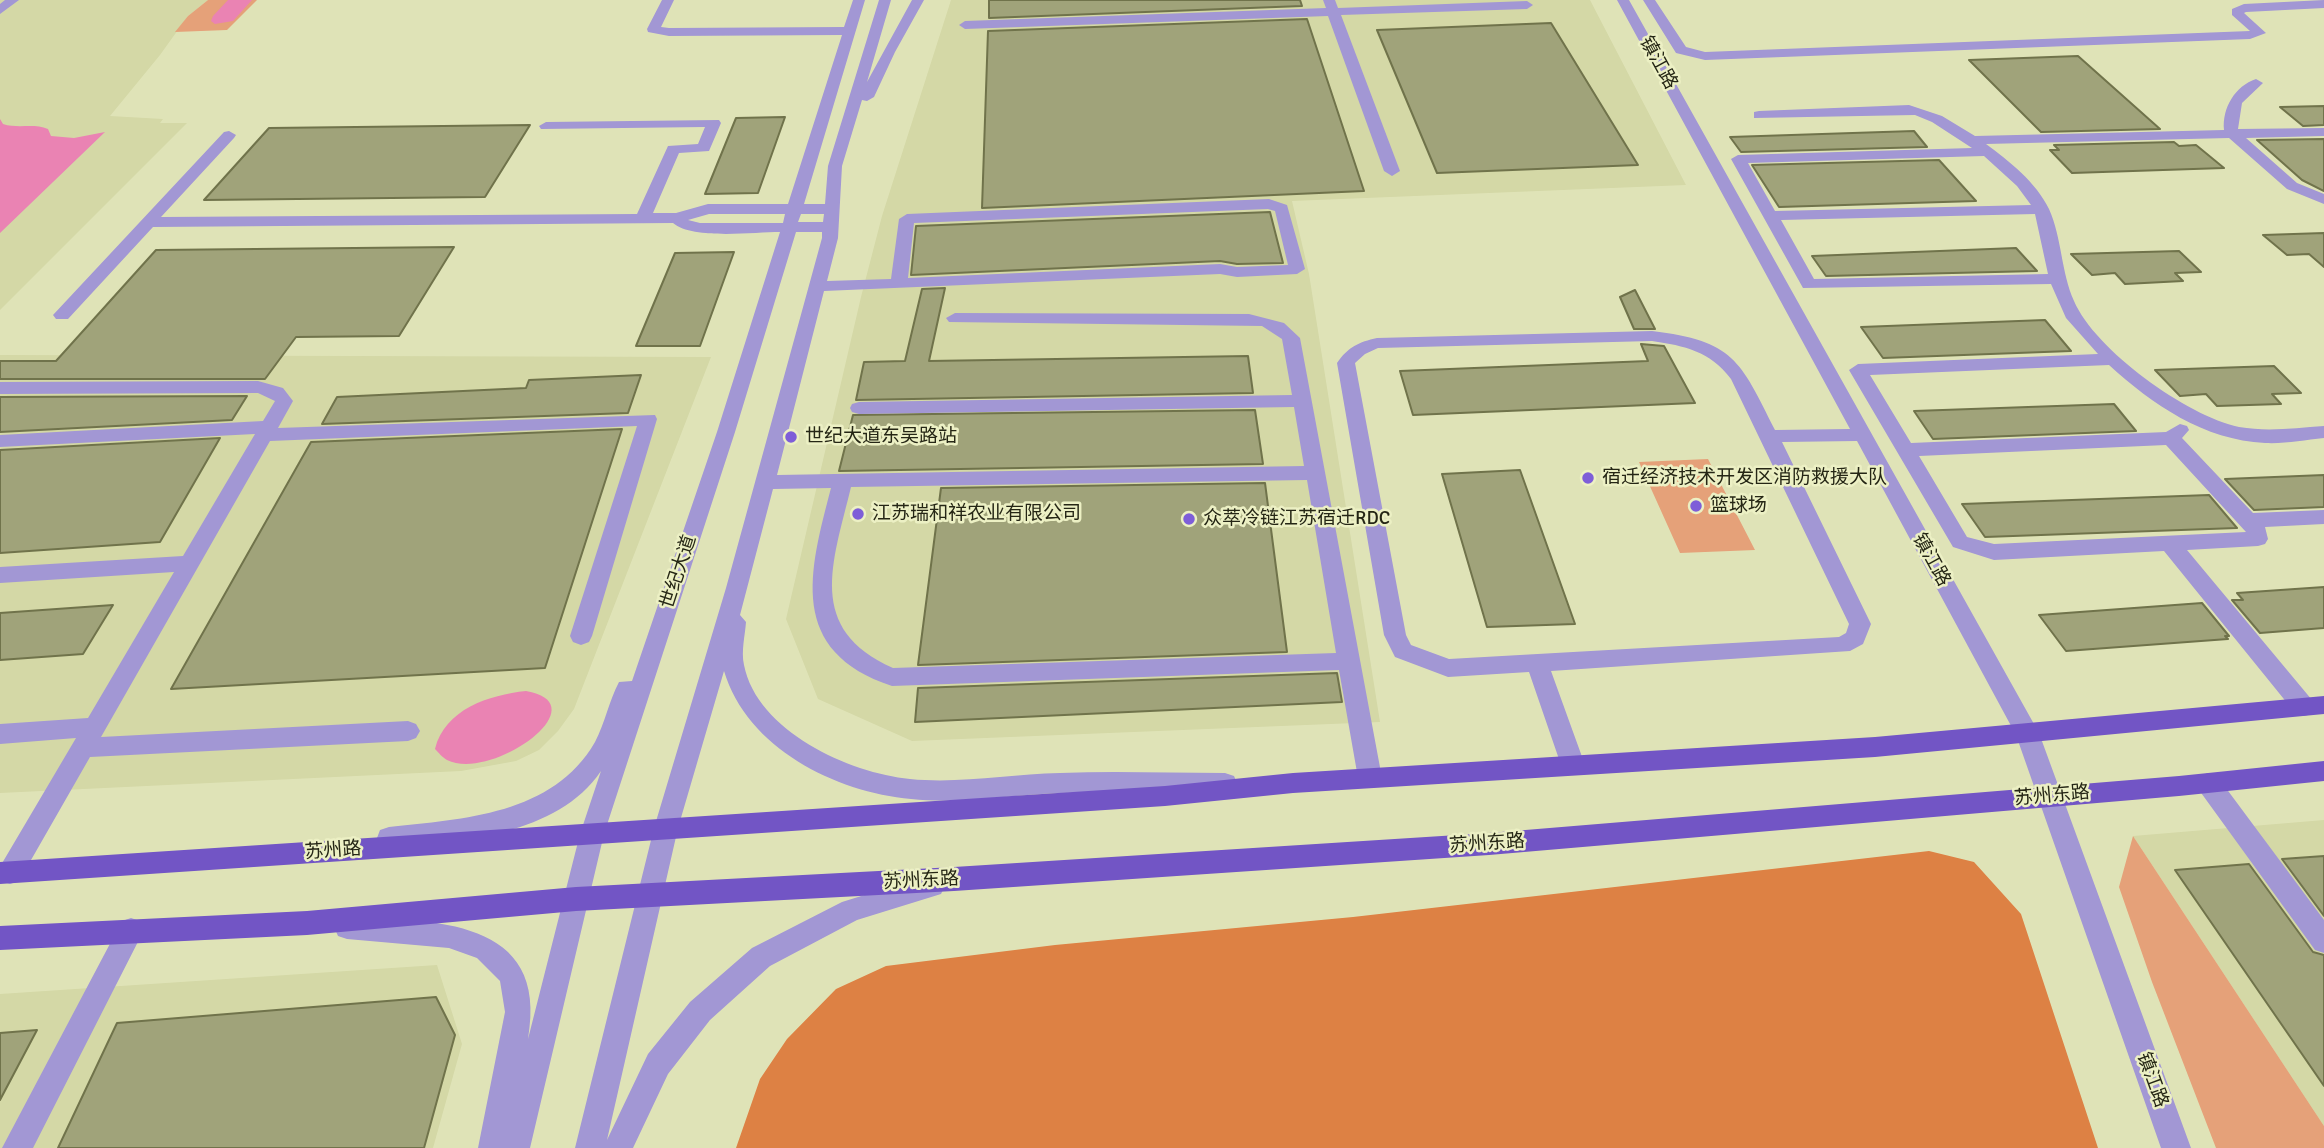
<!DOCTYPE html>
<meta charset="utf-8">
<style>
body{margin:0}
canvas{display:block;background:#dfe3b7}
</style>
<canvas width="2324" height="1148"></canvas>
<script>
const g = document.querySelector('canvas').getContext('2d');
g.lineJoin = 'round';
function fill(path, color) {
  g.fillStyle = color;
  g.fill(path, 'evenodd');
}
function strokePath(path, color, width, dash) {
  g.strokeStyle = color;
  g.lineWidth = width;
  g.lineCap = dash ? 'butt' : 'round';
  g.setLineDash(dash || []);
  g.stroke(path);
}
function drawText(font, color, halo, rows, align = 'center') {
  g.font = font + ' Signika,"Noto Sans SC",sans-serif';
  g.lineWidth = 5;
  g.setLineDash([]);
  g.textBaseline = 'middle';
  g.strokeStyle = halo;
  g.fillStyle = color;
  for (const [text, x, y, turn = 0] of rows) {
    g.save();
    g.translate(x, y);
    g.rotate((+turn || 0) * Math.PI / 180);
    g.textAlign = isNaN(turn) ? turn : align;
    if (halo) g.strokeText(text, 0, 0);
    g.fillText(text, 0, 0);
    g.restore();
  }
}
const built = new Path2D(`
 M0,0H208L188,16L160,55L110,116L163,119L160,123H187L0,310Z
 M951,0H1590L1686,185L1292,201L1309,274L1380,722L912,741L818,699L786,619L861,297L882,216Z
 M0,355L711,357L574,709L558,731L539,750L516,761L461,771L0,793Z
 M2324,820V1126L2133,836Z
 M437,965L462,1044L433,1148H0V994Z`);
const green = new Path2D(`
 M208,0H257L227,30L175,32L188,16Z
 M1708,459L1755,550L1680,553L1639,462Z
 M2133,836L2324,1126V1148H2216L2152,982L2119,887Z`);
const forest = new Path2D(`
 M1929,851L1974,862L2021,914L2098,1148H736L760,1079L787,1039L836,989L886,966L1055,945L1353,917Z`);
const water = new Path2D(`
 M228,0H252L233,21L215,24L211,21L213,16Z
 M0,119L3,124C18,129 34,123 48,129L51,136L74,138L105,132L0,233Z
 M526,691C601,704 492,782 447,760C443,758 438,752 435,749C445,709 489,695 526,691Z`);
const building = new Path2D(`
 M989,0H1300L1302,6L989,18Z
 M1307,19L1364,191L982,208L988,31Z
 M1551,23L1638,165L1437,173L1377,30Z
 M2078,56L2160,129L2041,132L1969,60Z
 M2324,106V125L2303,126L2280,107Z
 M785,117L758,193L705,194L736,118Z
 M530,125L485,197L204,200L269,128Z
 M1914,131L1927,147L1741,152L1730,137Z
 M2324,139V191L2302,180L2257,140Z
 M2174,142L2179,146L2196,145L2224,168L2072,173L2050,150H2059L2054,145Z
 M1939,160L1976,201L1779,207L1752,165Z
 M1270,212L1283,263L1237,264L1220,261L911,275L916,226Z
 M2324,233V267L2309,254L2287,255L2263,235Z
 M454,247L399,336L296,337L265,379H0V361H56L156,250Z
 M2016,248L2037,271L1826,276L1812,256Z
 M2179,251L2201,272L2175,273L2183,281L2125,284L2115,273L2092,275L2071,254Z
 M734,252L700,346H636L675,253Z
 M945,288L929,361L1248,356L1253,393L856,400L864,362L905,361L922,289Z
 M1635,290L1655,329H1634L1620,297Z
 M2045,320L2071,351L1883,358L1861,327Z
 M1641,344L1664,346L1695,403L1413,415L1400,371L1648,361Z
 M2274,366L2301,393L2272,394L2281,404L2217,406L2206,394L2180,396L2155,370Z
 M641,375L628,413L322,424L337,397L526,388L529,380Z
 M247,396L232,420L0,432V397Z
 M2114,404L2136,431L1933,439L1914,411Z
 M1255,410L1263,464L839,471L853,415Z
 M622,429L545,668L171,689L311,442Z
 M220,438L160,542L0,553V450Z
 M1520,470L1575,624L1487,627L1442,474Z
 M2324,475V507L2254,510L2225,479Z
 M1265,483L1287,652L918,665L941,488Z
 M2209,495L2237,528L1985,537L1962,504Z
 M2324,587V628L2260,633L2232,600H2243L2237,593Z
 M2202,603L2229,636H2225L2228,639L2066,651L2039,615Z
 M113,605L83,654L0,660V613Z
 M1337,673L1342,702L915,722L918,688Z
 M2324,856V916L2282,859Z
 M2249,864L2313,952L2324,955V1086L2175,870Z
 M436,997L455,1035L424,1148H58L117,1023Z
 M37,1030L0,1100V1033Z`);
const minor = new Path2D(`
 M5,0H19L0,14V4Z
 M662,0H674L661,27L669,28L844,27L853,0H865L804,204H825L828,166L879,0H891L867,82L912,0H924L895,52L874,97L867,101L862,100L842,166L838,238L827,281L891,279L899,219L907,214L1269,199L1287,205L1305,269L1297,274L1237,277L1220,274L824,291L777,475L1304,466L1294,407L859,414L852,412L850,408L852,404L859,402L1292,395L1282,339L1262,326L949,322L946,318L955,313L1249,314L1284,323L1300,338L1382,778L1378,785L1370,788L1362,785L1358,778L1339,670L892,686C787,651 809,572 831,488L773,489L740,615L746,622C745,636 741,651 744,665C757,731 849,773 910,779C960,784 1010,774 1060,773C1115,771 1170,773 1225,773L1234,776L1237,783L1234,790L1225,793C1170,793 1115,792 1060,793C1010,795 960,804 911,799C835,792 747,748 724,671L678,828L607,1140L648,1054L690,1002L752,948L842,902L932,874L941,878L945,886L941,894L857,920L770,966L710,1020L668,1074L633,1148H575L654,828L726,588L822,238V232H796L735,432L604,834L530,1148H478L505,1012L500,981L477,958L449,948L347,939L338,936L334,927L338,918L347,915C432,922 550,916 528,1039L580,834L601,771C557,836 460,841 389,849L380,846L377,838L380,830L389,827C463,819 553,815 595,742C605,723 609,701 619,682L632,681L717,432L780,232C753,232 693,240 673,223L153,227L68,319H56L53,315L224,132L229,131L236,135L234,138L161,217L637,214L668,146L698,144L705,127L541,129L539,126L546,122L719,120L721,123L709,151L679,153L653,213H676L708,204H788L842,35L669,36L648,32L647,29ZM1268,209L1275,211L1288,265L1237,267L1220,264L908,278L914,223ZM709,214H785L783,223H700L688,220ZM801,214H824L823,222H798ZM1307,480L1336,653L893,668C805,629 833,562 851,487Z
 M1323,0H1335L1338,8L1527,1L1533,5L1527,9L1341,15L1400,171L1392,176L1384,171L1328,16L965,29L959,25L965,21L1326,8Z
 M1617,0H1629L2039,733L2191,1148H2161L2016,735L1857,441L1782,442L1871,624L1863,644L1850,651L1551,671L1585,765L1581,772L1573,775L1565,772L1561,765L1529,672L1448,677L1395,657L1384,635L1337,363C1348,347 1359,342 1377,338L1652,331C1734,341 1740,360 1775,430L1850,429ZM1652,341C1685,346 1710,351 1731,379L1849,624L1846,633L1839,637L1449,659L1411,645L1406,635L1355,363L1365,354L1378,348Z
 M1643,0H1655L1686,47L1705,52L2250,31L2232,15V9L2244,4L2324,0V8L2246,12L2244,13L2266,33L2250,39L1705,60L1676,53Z
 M2256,79L2263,83L2242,103L2238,129L2324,128V136L2246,138L2297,183L2324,194V204L2287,189L2229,138L1986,144C2009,161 2036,182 2049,209C2062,238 2061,272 2074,301C2095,350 2187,416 2239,427C2268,432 2295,428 2324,426V438C2304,440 2285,444 2265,443C2204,440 2153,405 2109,365L1870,375L1911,443L2166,432L2180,424L2187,426L2189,430L2182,438L2253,513L2324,510V524L2265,527L2268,539L2265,544L2258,546L2187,550L2312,700L2315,707L2312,714L2304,716L2296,714L2164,551L1994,560L1953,547L1849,370L1858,364L2098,354L2066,318L2051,284L1803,288L1731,159L1738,155L1972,148L1932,122L1915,115L1754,118V112L1759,111L1909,105L1942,116L1975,136L2224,130C2222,108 2235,86 2256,79ZM1984,156L2017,186L2031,205L1775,211L1748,163ZM2035,214L2048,274L1814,279L1781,220ZM2166,445L2246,532L1994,544L1967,537L1919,456Z
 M258,381L283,388L293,401L278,428L655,415L657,419L592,636L589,642L581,645L573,642L570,636L637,426L270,441L101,737L408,721L416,724L420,731L416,738L408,741L90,757L19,881L10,884L1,881V865L76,738L0,744V724L88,718L174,572L0,583V567L183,556L255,434L0,447V435L263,421L275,401L258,393L0,394V382Z
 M2208,773L2217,776L2324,920V953L2315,950L2199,790L2196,783L2199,776Z
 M131,918L140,921L144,930L33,1148H2L122,921Z`);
const major = new Path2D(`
 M2324,696V714L1875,757L1293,793L1165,806L0,884V862L1165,786L1293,773L1875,737Z
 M2324,761V781L2179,796L1489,855L954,891L576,911L307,935L0,950V926L307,911L576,887L954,867L1489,833L2179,776Z`);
const markers = [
 [791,437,7,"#7e5ed8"],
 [1588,478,7,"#7e5ed8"],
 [1696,506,7,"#7e5ed8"],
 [858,514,7,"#7e5ed8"],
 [1189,519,7,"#7e5ed8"]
];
const streetNames = [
 ["镇江路",1658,63,61],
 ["镇江路",1931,560,61],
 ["世纪大道",679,572,-72],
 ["苏州东路",2052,796,-5],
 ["苏州东路",1487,844,-4],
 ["苏州路",333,851,-4],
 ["苏州东路",921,881,-3],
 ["镇江路",2152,1080,70]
];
const poiNames = [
 ["世纪大道东吴路站",805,437],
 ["宿迁经济技术开发区消防救援大队",1602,478],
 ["篮球场",1710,506],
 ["江苏瑞和祥农业有限公司",872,514],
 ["众萃冷链江苏宿迁RDC",1203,519]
];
fill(built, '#d4d8a6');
fill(green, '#e5a179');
fill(forest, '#dd8144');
fill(water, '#ea83b3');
fill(building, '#a0a37a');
strokePath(building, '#70734b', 2);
fill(minor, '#a297d4');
fill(major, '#7255c5');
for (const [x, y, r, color] of markers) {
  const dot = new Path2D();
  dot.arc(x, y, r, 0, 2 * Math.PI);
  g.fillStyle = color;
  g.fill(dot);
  strokePath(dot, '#ecf0c4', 2.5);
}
drawText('19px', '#252615', '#ecf0c4', streetNames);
drawText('19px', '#252615', '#ecf0c4', poiNames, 'left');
</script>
